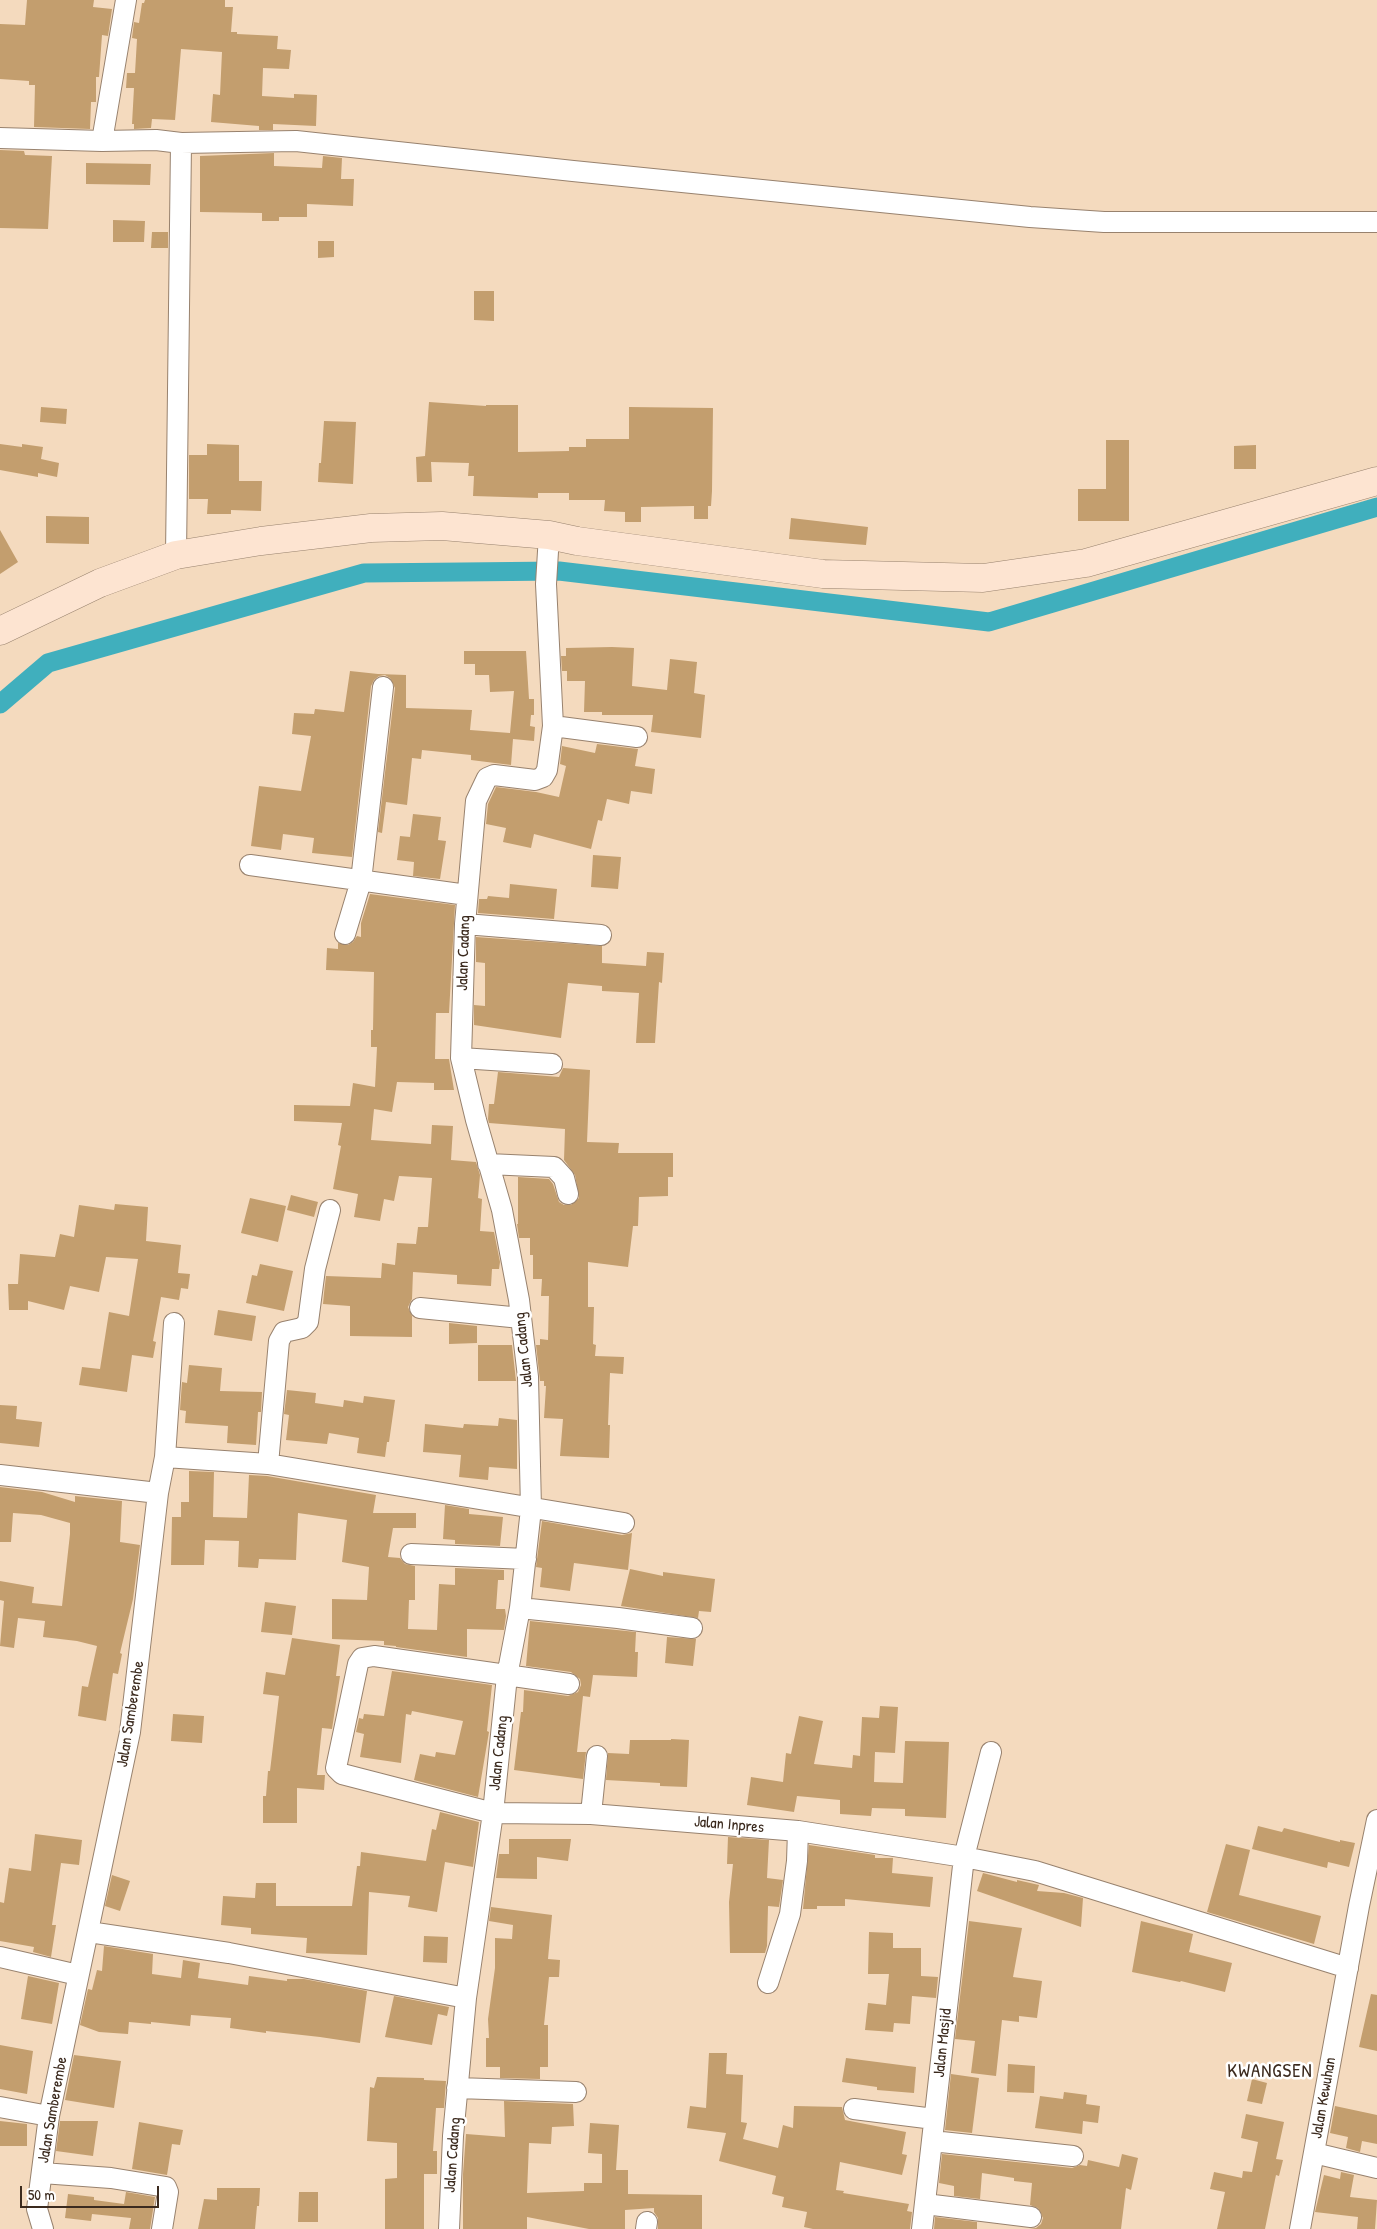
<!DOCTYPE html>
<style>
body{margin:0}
#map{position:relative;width:1377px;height:2229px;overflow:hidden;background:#f4dabe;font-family:"Patrick Hand",sans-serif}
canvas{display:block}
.scale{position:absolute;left:20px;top:2186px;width:139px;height:22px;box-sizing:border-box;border:2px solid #3b2a1e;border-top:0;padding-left:6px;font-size:15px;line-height:18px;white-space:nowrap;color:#3b2a1e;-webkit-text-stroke:4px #fff;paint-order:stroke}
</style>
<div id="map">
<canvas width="1377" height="2229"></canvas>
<div class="scale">50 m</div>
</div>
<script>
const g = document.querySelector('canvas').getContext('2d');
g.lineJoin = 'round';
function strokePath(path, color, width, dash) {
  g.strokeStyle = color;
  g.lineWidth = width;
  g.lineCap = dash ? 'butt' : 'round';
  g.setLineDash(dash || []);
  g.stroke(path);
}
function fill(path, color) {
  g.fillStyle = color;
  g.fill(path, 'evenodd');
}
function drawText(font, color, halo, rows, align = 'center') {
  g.font = font + ' "Patrick Hand",sans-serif';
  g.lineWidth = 5;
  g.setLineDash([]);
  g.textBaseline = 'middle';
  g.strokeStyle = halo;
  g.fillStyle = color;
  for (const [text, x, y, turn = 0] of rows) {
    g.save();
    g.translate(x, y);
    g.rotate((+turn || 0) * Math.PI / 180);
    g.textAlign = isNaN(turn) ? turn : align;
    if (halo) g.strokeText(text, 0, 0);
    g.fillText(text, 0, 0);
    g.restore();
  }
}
const canal = new Path2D(`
 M0,704L48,663L364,573L559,571L989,622L1377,507`);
const building = new Path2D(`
 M27,0H94L93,7L112,9L108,36L102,35L99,77H96V102H91L90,129L34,127L35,85H29V81L0,79V24L25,25Z
 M145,0H225V7H233L231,32H237V34L278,36L277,49L291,50L289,69L263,68L262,96L294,98V94L317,95L316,126L273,124V130H259V126L211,122L213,94L220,95L222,52L181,49L175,120L152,119L151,128L134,129V124H132L134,88H126L127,73H135L137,39L132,38L134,22L139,23L142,3H144Z
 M0,150L24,151L25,155L52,156L48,229L0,228Z
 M274,153V166L322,168L323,156L342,158L341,179H354L353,206L307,204V217H279V221H262V213L200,212V156Z
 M86,163L151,164L150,185L86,184Z
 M113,220L145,221L144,242H113Z
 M152,232H168V248H151Z
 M318,241H334V257L318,258Z
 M474,291H494V321L474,320Z
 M429,402L486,406V405H518V452L569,451V447H586V439H629V407L713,408L712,491L711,506H708V519H694V506L641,507V522H625V512L604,511L605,500H569V493H538V498L473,496L474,476H468L469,463L431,462L432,482H417L416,457L425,456Z
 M41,407L67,409L66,424L40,422Z
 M324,421L356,422L353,484L318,482L319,463H321Z
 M1106,440H1129V521H1078V489H1106Z
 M0,444L22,447V444L43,447L41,459L59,463L57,477L38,473V477L0,470Z
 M207,444L239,445V481H262L261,511L231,510V514H207L208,499H189V455H207Z
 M1256,445V469H1234V446Z
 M46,516L89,517V544L46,543Z
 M791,518L868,527L866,545L789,539Z
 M0,530L18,562L0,574Z
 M612,647L634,648L632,686L667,690L670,659L697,662L694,693L705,695L701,738L651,732L653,715H602V712H584L585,681H567V671H562L561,656H566V648Z
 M464,651H526L529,699H534V715H531L530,726L535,727L534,741L513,739L511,765L471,760V755L422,750L421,759L412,758L407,805L386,802L382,833L378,832L395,688L390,678L385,675L379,676L374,680L371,686L352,857L312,853L314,838L283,834L281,850L251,846L259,786L301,791L311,736L292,734L294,713L314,714L315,709L344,712L350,671L378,674L406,675V708L472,710L470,730L510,733L514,691L490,692L489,675H475V664H464Z
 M597,744L638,749L635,766L655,769L652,794L631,791L629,804L607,799L602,821L598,820L591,849L534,834L531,848L503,842L506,828L486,824L488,804L496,787L536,792L559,797L566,766L560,764L562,746L595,753Z
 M413,814L441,817L438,840L446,841L440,879L413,876L414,862L397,860L400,836L410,837Z
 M593,855L621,857L618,889L591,887Z
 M510,884L557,889L554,919L478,913L479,899H487L488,896L509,898Z
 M370,894L455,905L449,1013H436L435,1059H449L454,1090H434V1083L397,1082L392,1112L374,1109L371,1140L431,1144L432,1125L453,1126L451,1160L476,1162L480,1175L478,1198L482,1199L480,1231L494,1232L500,1262L499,1269H492L491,1286L457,1284V1275L413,1272L412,1299L408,1307L412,1316V1337L350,1336V1306L323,1304L324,1293L326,1276L381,1278L382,1263L395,1265L397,1243L416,1244L418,1227H428L432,1178L399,1176L394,1201L384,1199L380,1221L354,1217L358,1194L333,1189L341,1146L338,1145L342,1123L294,1121V1105L350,1106L353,1083L375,1087L377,1047H371V1030H373L374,972L326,970L327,948L338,949V943L348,945L353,942L357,936L361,937V923Z
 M476,937L602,946V963L646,966L647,952L664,953L662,983L659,982L655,1043H636L639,993L602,991V986L568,983L561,1038L474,1025V1005L485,1006V963L476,962Z
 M563,1068L590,1070L587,1142L619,1143L618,1153H673V1177H668V1196L639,1197L638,1226H633L628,1267L588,1262V1307H594L593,1344L596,1345L595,1356L624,1357L623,1374L610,1373L608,1425H610L609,1458L560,1456L563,1419L544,1418L546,1386H544V1381H540L536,1345H540V1339L548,1340L549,1296H541L542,1279H533V1255H530V1238H519L517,1224H518V1177L549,1179L553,1184L559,1202L564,1205H571L579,1198L575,1175L564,1160L565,1129L489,1123L488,1119L489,1104H494L498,1072L559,1077Z
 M291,1195L318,1202L314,1217L287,1210Z
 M250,1198L286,1206L278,1242L241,1233Z
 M115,1204L148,1207L146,1241L181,1245L178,1273L190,1274L188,1289L181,1288L179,1300L161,1297L153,1341L156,1342L153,1358L132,1355L127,1392L79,1385L82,1367L100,1369L109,1312L129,1316L138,1259L106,1257L99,1292L70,1286L64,1310L28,1301V1310H9L8,1284H18L20,1254L55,1257L60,1234L74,1237L79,1205L114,1210Z
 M260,1264L293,1271L284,1311L246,1303L252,1275L257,1276Z
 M218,1310L256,1316L252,1341L214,1335Z
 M449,1323L477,1326V1343L449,1344Z
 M478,1345H512L516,1381H478Z
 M189,1365L222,1368L220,1391L262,1392L261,1412H258L256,1445L227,1443L228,1426L185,1423L186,1411L180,1410L182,1382L187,1383Z
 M287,1390L316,1393L315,1403L343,1407L344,1400L363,1403L364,1396L395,1400L389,1442H387L385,1457L357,1453L359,1438L329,1433L327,1444L286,1440L289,1415L284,1414Z
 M0,1405L17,1406L16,1419L42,1422L39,1447L0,1443Z
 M499,1418L517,1420V1469L489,1467L488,1480L459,1477L461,1455L423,1452L425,1424L463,1428L464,1424L498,1426Z
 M189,1471L214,1472L213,1517L247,1518L249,1475L267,1476L376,1495L373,1513H416V1528H393L388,1557L400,1558L405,1564L415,1566V1600H409L408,1629L437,1630L439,1584L455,1585V1568L504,1570V1580H498L496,1609H505L506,1616L504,1630L467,1629V1657L396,1647V1646L384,1645V1641L332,1639V1599L367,1600L369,1567L342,1562L347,1520L298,1513L296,1560L259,1559L258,1568L238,1567L239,1541L205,1540L204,1565H171L172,1517H181V1502H189Z
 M0,1487L42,1492L75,1502V1496L122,1501L120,1542L140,1545L133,1599L120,1653L122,1654L118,1674L113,1673L106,1721L78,1716L82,1686L88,1687L97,1646L77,1641L43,1637L45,1621L18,1618L14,1648L0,1646L4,1601L0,1600V1581L34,1587L32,1603L62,1606L70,1534V1523L41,1515L13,1513L11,1542H0Z
 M445,1505L469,1509V1514L503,1517L500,1546L455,1544V1540L443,1539Z
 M542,1521L622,1535L632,1533L628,1570L574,1563L570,1591L540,1587L542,1568L536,1567Z
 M630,1569L663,1576V1572L715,1579L711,1612L699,1611L698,1618L621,1606Z
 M265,1602L296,1606L292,1635L261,1632Z
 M530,1621L636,1632L635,1652H638L637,1677L593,1675L590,1697L583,1696L577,1752H586L583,1779L514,1770L521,1712H523L524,1690L568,1696L578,1692L581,1685L580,1679L571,1672L526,1666Z
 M667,1637L696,1639L693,1666L665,1663Z
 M292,1638L340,1645L336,1676H340L332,1729L322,1728L317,1775H325L324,1790L297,1788V1823H263V1796H266L268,1771H270L279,1696L263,1694L266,1672L285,1675Z
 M392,1671L492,1685L487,1731L489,1732L478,1797L414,1780L420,1754L435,1757L436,1752L455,1755L463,1721L412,1711L411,1715L406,1714L401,1763L360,1757L364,1734L356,1732L359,1718L363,1719L364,1714L384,1716Z
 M880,1706L898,1707L895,1753L875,1752L874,1782L903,1783L905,1741L949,1742L946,1818L905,1816V1809L872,1808L871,1816L840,1814V1800L797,1796L794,1812L747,1805L751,1777L783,1782L786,1753L791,1754L799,1716L823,1721L814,1764L852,1768L853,1755L860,1756L862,1717L879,1718Z
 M173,1714L204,1716L202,1743L171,1741Z
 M671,1739L689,1740L687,1787L660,1786V1783L606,1780L608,1753L629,1754L630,1740H671Z
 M440,1812L479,1822L473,1867L445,1862L437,1912L408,1907L410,1896L369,1892L367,1955L306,1953L307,1938L251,1934V1928L221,1925L223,1896L255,1898L256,1883H276V1906H352L357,1866H360L361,1852L426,1861L432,1829L436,1830Z
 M1258,1826L1282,1832L1284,1828L1340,1842V1840L1355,1843L1349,1867L1328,1862L1327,1868L1252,1849Z
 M35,1834L82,1840L79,1865L61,1863L52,1925H56L51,1957L33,1952L34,1947L0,1941V1902L4,1903L9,1868L31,1871Z
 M728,1837L769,1840L767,1878L783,1880L779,1907L768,1906L767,1946L765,1953H730L729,1902L733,1864H727Z
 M509,1839H571L568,1861L537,1857V1879L496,1878L499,1854H509Z
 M1226,1844L1250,1850L1239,1895L1321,1916L1314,1944L1207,1912Z
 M809,1845L875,1855V1858H893L892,1873L933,1877L930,1907L845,1899V1906H817V1909H803Z
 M983,1873L1017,1882V1880L1039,1885L1037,1891L1064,1893L1083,1898L1081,1927L977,1891Z
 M112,1875L130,1881L120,1911L105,1906Z
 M491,1907L552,1915L548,1959L560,1960L559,1977H549L544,2025H548V2067H540V2079L500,2078V2067H486V2038H489L488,2019L495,1968V1938L512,1939L513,1925L489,1921Z
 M969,1921L1022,1928L1013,1977L1042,1981L1037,2018L1019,2016V2022L1002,2020L996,2076L971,2073L975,2041L955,2039Z
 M1141,1921L1193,1934L1189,1952L1232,1963L1225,1992L1181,1981L1180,1982L1132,1972Z
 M869,1932L893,1933V1948H921V1976L938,1977L936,1998L912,1996L910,2024L894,2023L893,2032L865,2030L868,2003L886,2005L889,1974H868Z
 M424,1936L448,1937L447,1963L423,1962Z
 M104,1946L153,1954L152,1974L181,1978L183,1960L200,1963L198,1978L248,1985L249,1976L287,1981V1979H304L367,1991L360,2043L320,2037L266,2031V2033L230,2028L231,2018L191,2015L190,2026L151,2022V2024L129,2022L128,2034L99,2032L80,2025L88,1989L92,1990L97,1970L102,1971Z
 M28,1976L59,1983L52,2024L21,2019Z
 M1371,1994L1377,1995V2051L1359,2047Z
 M394,1996L449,2007L447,2016L438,2014L432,2045L385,2037Z
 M0,2045L33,2051L27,2094L0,2089Z
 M709,2053H727L726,2074L743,2075L741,2122L747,2123L743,2139L778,2148L783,2125L793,2128L794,2106L842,2107L845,2120L906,2132L902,2154L907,2155L902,2175L840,2162L836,2190L844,2191L843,2193L909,2204L907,2211L912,2212L910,2229H813L804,2227L807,2212L782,2207L784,2197L772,2194L776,2176L719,2161L726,2133L687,2128L690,2106L706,2108Z
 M74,2055L121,2061L114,2108L65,2100Z
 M846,2058L916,2067L914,2093L877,2090V2087L842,2082Z
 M1008,2064L1035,2066L1034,2093L1007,2092Z
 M951,2074L979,2078L972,2133L945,2130Z
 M377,2077L424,2078V2080L446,2081L444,2108H436L433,2151H437V2174H424V2229H385V2179L397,2178V2143L367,2141L370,2087L374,2088Z
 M1252,2079L1267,2083L1262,2104L1247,2101Z
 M1064,2092L1087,2095L1086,2104L1100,2106L1098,2123L1083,2121L1082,2134L1035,2128L1040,2096L1063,2099Z
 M504,2101L573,2104L574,2126L552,2127L551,2144L529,2143L527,2193L584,2191V2183H602V2154L588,2153L590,2123L619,2125L616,2170H628V2194L702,2195V2229H658V2218L654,2212V2208L625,2210V2229H589L527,2217V2229H463V2174L466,2134L505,2137Z
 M1335,2106L1377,2115V2144L1362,2141L1360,2152L1346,2148L1348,2137L1330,2133Z
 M1246,2114L1284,2122L1276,2159L1283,2160L1279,2176L1276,2175L1265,2229H1217L1225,2192L1210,2189L1214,2172L1242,2178L1243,2171L1252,2172L1258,2142L1241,2138Z
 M0,2121L27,2124V2146H0Z
 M60,2121H98L93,2156L56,2151Z
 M139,2122L183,2130L180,2145L172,2144L167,2175L132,2169Z
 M942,2154L1072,2168L1080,2165L1087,2166L1088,2160L1119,2167L1122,2154L1138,2158L1131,2190L1126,2188L1121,2229H1029L1036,2228L1041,2224L1043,2218L1038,2208L1030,2205L1032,2183L1014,2181V2178L982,2173L980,2199L954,2196V2186L939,2183Z
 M1341,2172L1354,2175L1350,2197L1377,2200L1375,2229H1357L1358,2217L1315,2212L1324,2175L1340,2179Z
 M217,2188H260L259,2206H257L255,2229H198L204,2199L217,2200Z
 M126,2192L155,2197L150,2229H129L131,2218L92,2214L91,2221L65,2218L68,2194L94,2197V2200L124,2204Z
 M299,2192H318V2222H298Z
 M935,2217L977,2222V2229H934Z`);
const street = new Path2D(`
 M0,138L102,141L156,140L181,143L176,555
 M102,141L126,0
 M181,143L296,141L573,171L1030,217L1104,222H1377
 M553,726L637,737
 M250,865L467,895
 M465,924L601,935
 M345,934L361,881L383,687
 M461,1058L552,1064
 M488,1164L554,1167L564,1178L568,1194
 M420,1308L521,1318
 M165,1457L174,1323
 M268,1464L279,1341L284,1332L302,1328L308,1322L315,1269L330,1210
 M0,1475L158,1493
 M411,1554L526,1559
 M520,1608L618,1618L692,1628
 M569,1684L374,1656L362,1658L358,1664L336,1768L342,1774L493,1813L591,1814L798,1831L964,1857L1035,1871L1348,1968
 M591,1814L597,1756
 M89,1932L229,1953L466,1998
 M0,1957L78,1975
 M768,1983L790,1914L797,1861L798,1831
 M457,2088L576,2092
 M0,2107L49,2116
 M854,2109L934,2119
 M932,2141L1073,2156
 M1314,2153L1377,2168
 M42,2173L111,2178L166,2187L168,2192L162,2229
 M925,2204L1031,2217
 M43,2229L37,2209L49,2116L130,1732L158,1493L165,1457L268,1464L624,1523
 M449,2229L453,2136L466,1998L493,1813L507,1676L520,1608L531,1509L528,1377L519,1300L502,1210L476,1120L461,1058L465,924L476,801L487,778L494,775L535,780L543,777L547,770L553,726L546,584L549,535
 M646,2229L647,2222
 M922,2229L964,1857L991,1752
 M1300,2229L1359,1906L1377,1820`);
const secondary = new Path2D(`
 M0,631L100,583L176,555L261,541L371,528L442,526L549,535L577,541L823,574L983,578L1086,563L1377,481`);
const streetNames = [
 ["Jalan Cadang",464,953,-88],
 ["Jalan Cadang",524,1350,-96],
 ["Jalan Samberembe",131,1714,-81],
 ["Jalan Cadang",499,1753,-84],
 ["Jalan Inpres",729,1825,5],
 ["Jalan Masjid",943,2043,-84],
 ["Jalan Kewuhan",1324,2098,-80],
 ["Jalan Samberembe",53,2110,-80],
 ["Jalan Cadang",453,2155,-86]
];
const quarterNames = [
 ["KWANGSEN",1270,2072]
];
strokePath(canal, '#40afbd', 19);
fill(building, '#c39e6e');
strokePath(street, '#98826e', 22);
strokePath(secondary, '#98826e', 29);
strokePath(street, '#fff', 20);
strokePath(secondary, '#fde4d1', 28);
drawText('16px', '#3b2a1e', '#fff', streetNames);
g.letterSpacing = '1px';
drawText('19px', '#3b2a1e', '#fff', quarterNames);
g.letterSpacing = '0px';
</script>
